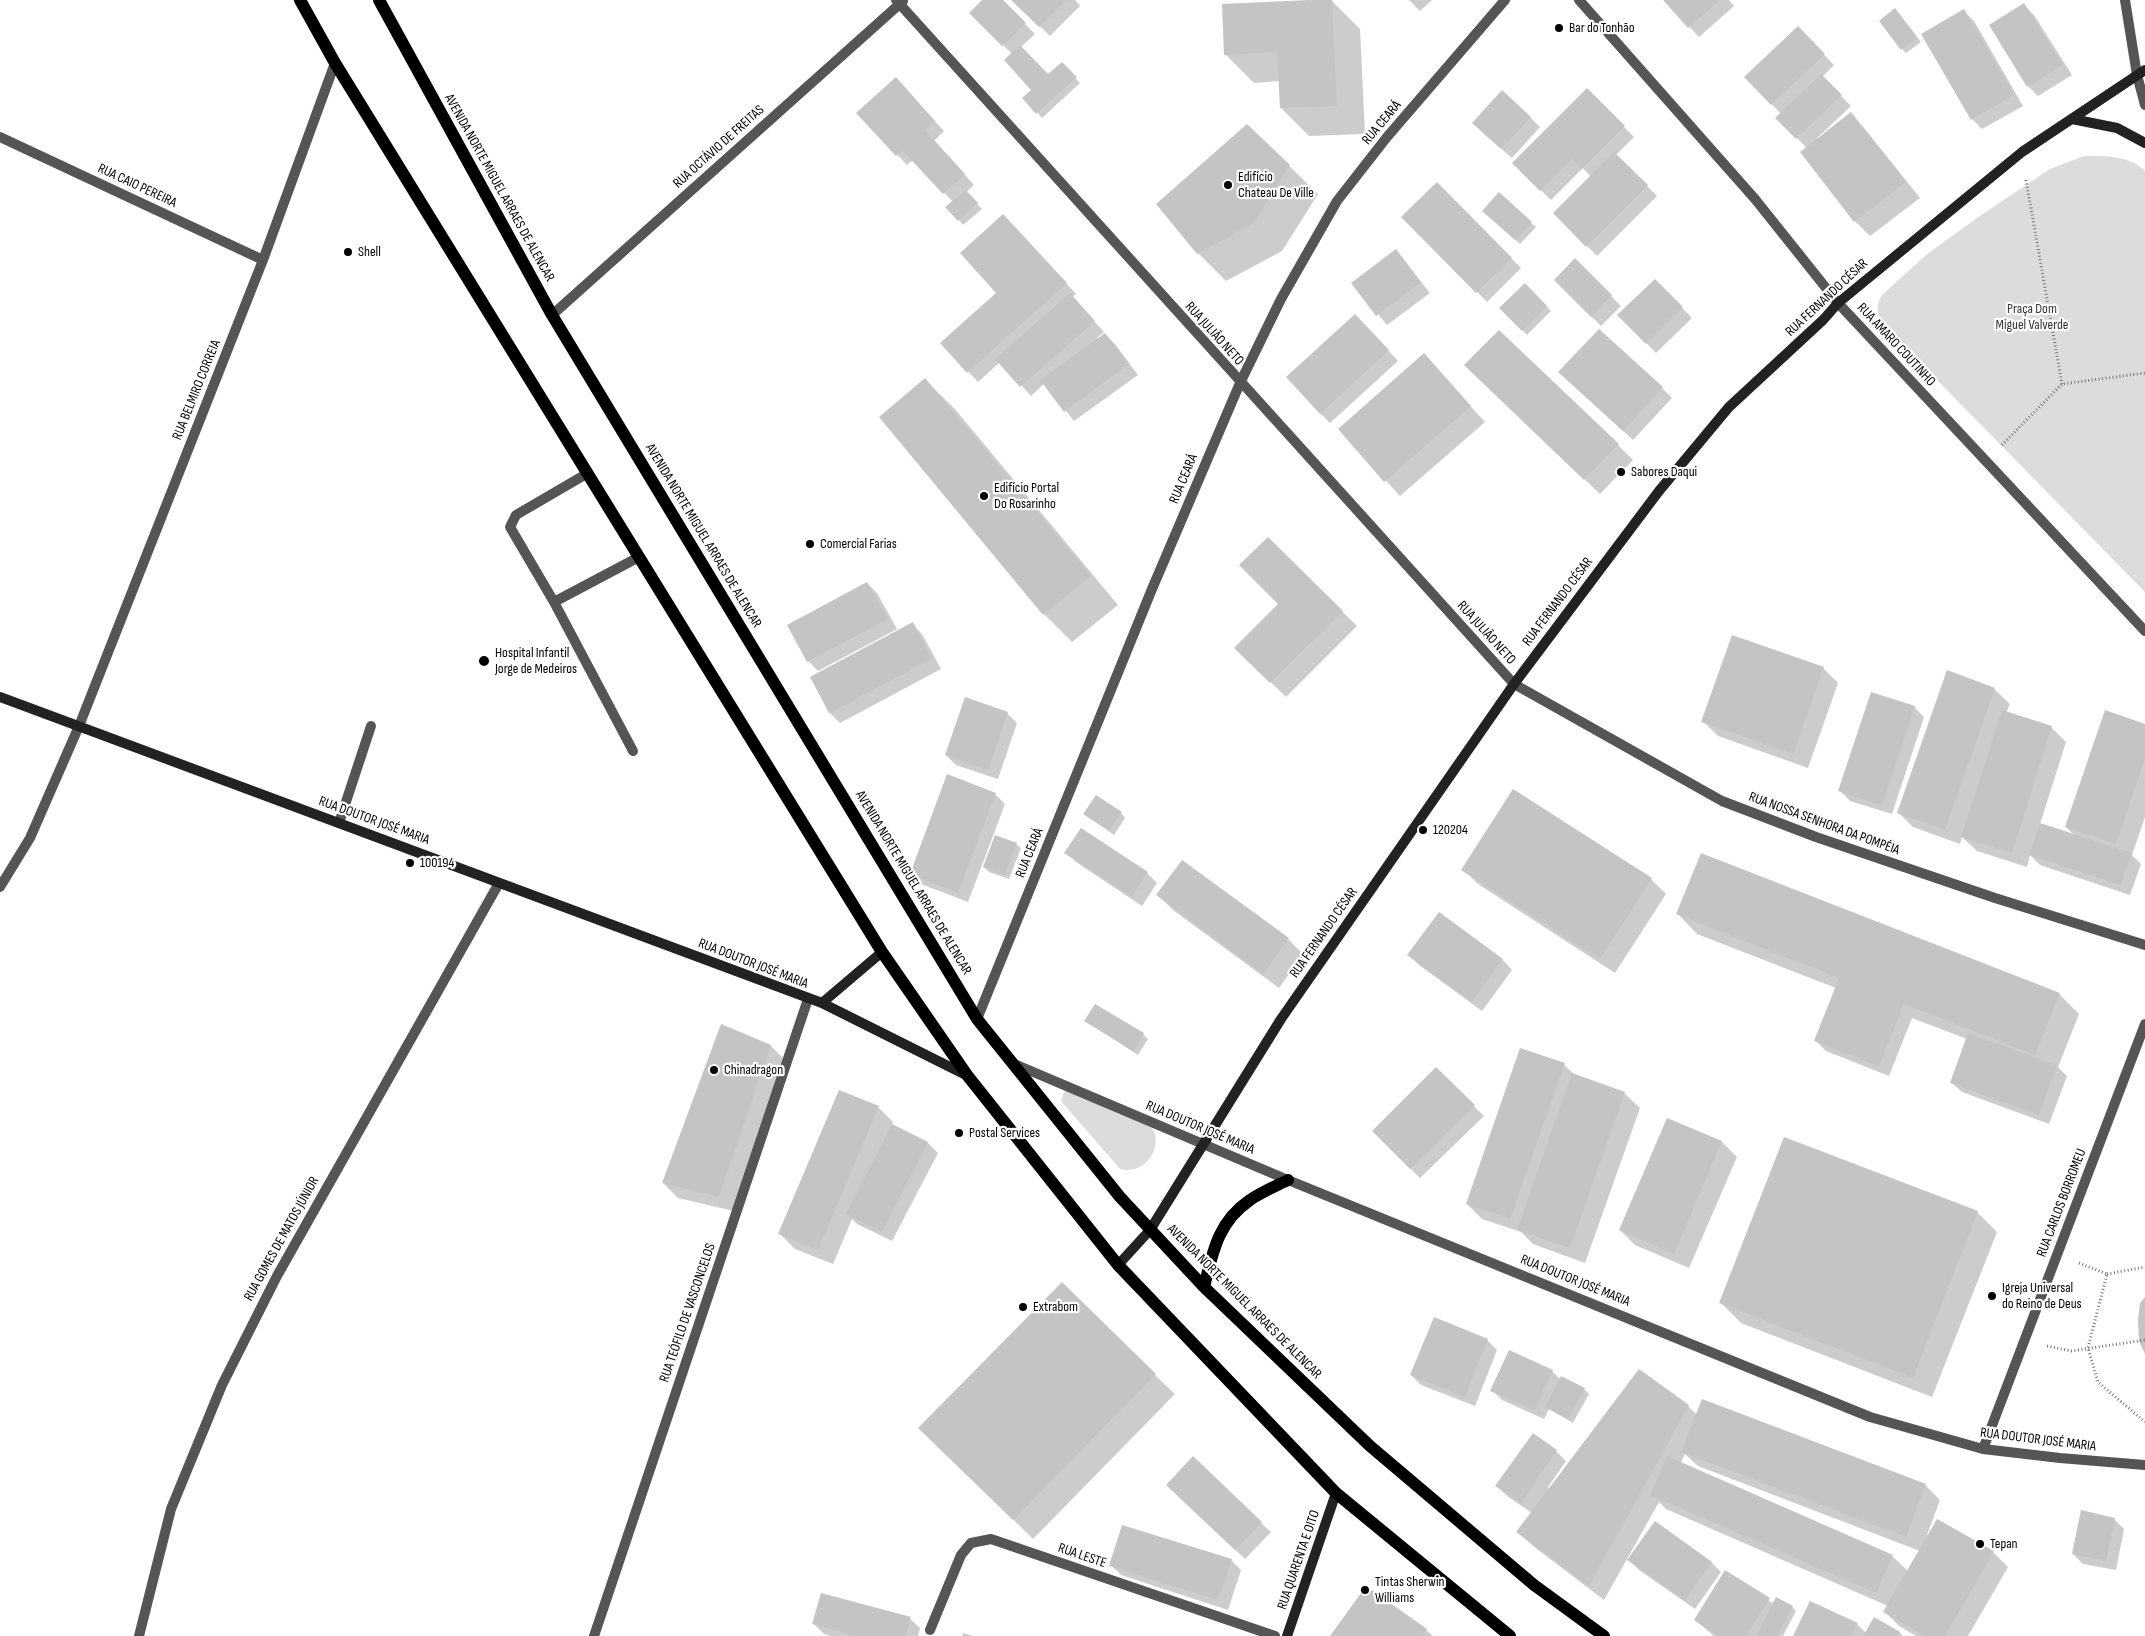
<!DOCTYPE html>
<meta charset="utf-8">
<style>
body{margin:0}
canvas{display:block;background:#fff}
</style>
<canvas width="2145" height="1636"></canvas>
<script>
const g = document.querySelector('canvas').getContext('2d');
g.lineJoin = 'round';
function fill(path, color) {
  g.fillStyle = color;
  g.fill(path, 'evenodd');
}
function strokePath(path, color, width, dash) {
  g.strokeStyle = color;
  g.lineWidth = width;
  g.lineCap = dash ? 'butt' : 'round';
  g.setLineDash(dash || []);
  g.stroke(path);
}
function drawText(font, color, halo, rows, align = 'center') {
  g.font = font + ' "Sofia Sans Condensed",sans-serif';
  g.lineWidth = 4.5;
  g.setLineDash([]);
  g.textBaseline = 'middle';
  g.strokeStyle = halo;
  g.fillStyle = color;
  for (const [text, x, y, turn = 0] of rows) {
    g.save();
    g.translate(x, y);
    g.rotate((+turn || 0) * Math.PI / 180);
    g.textAlign = isNaN(turn) ? turn : align;
    if (halo) g.strokeText(text, 0, 0);
    g.fillText(text, 0, 0);
    g.restore();
  }
}
const green = new Path2D(`
 M2084,156C2105,156 2129,155 2145,171V592L1887,329C1878,318 1874,308 1882,295L1926,255L1977,218L2050,169Z
 M1070,1090H1077L1152,1128C1165,1148 1143,1176 1120,1169L1061,1101L1064,1092Z`);
const shadow = new Path2D(`
 M984,0H1001L1035,34L1021,47L1048,76L1062,64L1080,83L1042,118L1024,98L1033,90L1012,54L971,13Z
 M1013,0H1075L1080,6L1050,36Z
 M1331,0L1360,29L1365,134L1309,136L1281,108L1280,81L1254,83L1225,54Z
 M1409,0H1432L1420,11Z
 M1664,0H1729L1734,6L1699,37Z
 M2024,5L2034,15L2072,75L2038,96L2028,86Z
 M1964,11L1974,21L2023,106L1982,129L1972,119Z
 M1900,15L1921,42L1906,53L1902,49Z
 M1798,28L1834,65L1822,77L1851,106L1817,138L1819,139L1850,114L1865,129L1920,198L1870,236L1855,221L1807,148L1777,118L1781,114L1746,77Z
 M905,89L944,131L934,141L974,185L966,192L982,209L963,225L959,220L953,202L913,160L907,165L858,113Z
 M1587,90L1634,137L1616,155L1657,196L1597,256L1555,213L1591,177L1583,168L1551,200L1513,163Z
 M1530,117L1540,127L1512,158L1483,133Z
 M1247,125L1318,194L1282,251L1226,281L1198,253Z
 M1437,184L1521,268L1487,302L1403,217Z
 M1489,215L1531,223L1536,227L1520,244Z
 M1013,226L1076,294L1072,297L1104,332L1097,338L1099,339L1105,334L1115,344L1138,375L1074,421L1044,384L1031,396L1000,362L978,382L942,343L998,293Z
 M1396,251L1430,293L1387,325L1353,284Z
 M1575,260L1621,306L1601,326L1555,280Z
 M1655,280L1692,318L1656,353L1619,315Z
 M1525,285L1551,311L1527,335L1501,308Z
 M1364,325L1398,361L1330,423L1320,413Z
 M1424,355L1485,422L1400,496L1339,429Z
 M925,380L954,408L1118,605L1072,642L1044,614Z
 M1481,380L1618,445L1633,460L1600,494Z
 M1570,382L1662,388L1672,398L1633,440Z
 M1268,538L1357,626L1286,697L1236,648L1280,604Z
 M867,583L877,593L897,629L818,671L808,661Z
 M912,624L922,634L941,669L840,723L830,713L811,677Z
 M1823,668L1838,683L1808,768L1718,736L1703,721Z
 M1994,689L2010,704L2006,713L2051,727L2066,742L2040,824L2075,836L2066,827L2145,725V817L2132,855L2141,864L2130,895L2040,865L2030,855L2027,867L1977,851L1962,837L1960,844L1913,827L1898,812Z
 M1914,707L1924,717L1892,814L1850,801L1840,791Z
 M1007,713L1017,723L998,779L956,765L946,755Z
 M1514,791L1651,879L1666,894L1615,973L1478,884L1463,869Z
 M995,794L1005,804L968,902L921,884L911,874Z
 M1121,813L1125,818L1114,835L1085,814Z
 M1016,844L1021,848L1009,879L989,872L984,867Z
 M1066,852L1147,873L1157,883L1142,906L1076,862Z
 M1183,862L1288,939L1303,954L1279,988L1173,910L1158,895Z
 M1439,914L1503,960L1512,970L1482,1011L1419,965L1409,955Z
 M1678,914L2059,994L2079,1014L2058,1067L2067,1076L2049,1124L1962,1092L1952,1083L1967,1039L1912,1018L1889,1076L1826,1051L1816,1041L1836,988L1697,934Z
 M1086,1021L1143,1034L1148,1039L1138,1055Z
 M722,1026L771,1046L786,1061L734,1211L678,1198L663,1183Z
 M1564,1065L1575,1075L1624,1093L1640,1108L1585,1263L1533,1244L1521,1232L1482,1219L1467,1204Z
 M1436,1069L1484,1116L1420,1178L1373,1131Z
 M878,1107L893,1122L892,1125L928,1143L938,1153L892,1241L857,1224L852,1219L833,1264L795,1249L780,1234Z
 M1667,1119L1722,1142L1737,1157L1689,1268L1635,1245L1620,1230Z
 M1977,1212L1997,1232L1932,1397L1741,1323L1721,1303Z
 M1487,1340L1497,1350L1475,1406L1421,1385L1411,1375Z
 M1552,1371L1561,1380L1584,1389L1589,1394L1573,1423L1549,1409L1544,1419L1502,1400L1492,1390Z
 M1155,1375L1175,1394L1033,1539L940,1448Z
 M1688,1406L1697,1415L1925,1485L1940,1500L1927,1535L1993,1552L2008,1567L1968,1636H1916L1899,1626L1884,1611L1888,1606L1666,1509L1659,1502L1604,1600L1533,1546L1518,1532L1532,1513L1507,1496L1497,1486L1533,1435L1556,1451L1566,1461L1548,1487L1550,1489ZM1685,1454L1698,1466L1920,1551L1908,1571L1892,1556L1680,1464Z
 M1177,1495L1261,1523L1271,1532L1245,1559Z
 M2114,1519L2124,1529L2116,1570L2083,1564L2073,1554Z
 M1231,1560L1241,1570L1228,1610L1121,1575L1111,1565Z
 M1629,1560L1712,1563L1721,1572L1695,1609L1639,1570Z
 M1726,1572L1774,1604L1792,1607L1796,1611L1783,1636H1714L1695,1620Z
 M910,1619L920,1628L918,1636H831L824,1634L814,1624Z
 M1857,1624L1866,1633H1900L1903,1636H1795Z
 M1426,1630L1433,1636H1332Z
 M963,1633L973,1636H962Z`);
const building = new Path2D(`
 M982,0H1003L1026,23L1002,46L969,13Z
 M1011,0H1066L1039,27Z
 M1309,0H1332L1337,106L1280,108L1277,52L1224,55L1222,4Z
 M1663,0H1720L1688,28Z
 M2024,3L2063,65L2027,87L1989,25Z
 M1895,8L1917,37L1901,50L1879,21Z
 M1964,9L2014,95L1971,120L1921,34Z
 M1798,26L1825,54L1771,105L1744,77Z
 M1020,45L1048,74L1062,62L1077,77L1036,114L1022,98L1031,90L1004,60Z
 M1821,74L1842,95L1796,139L1775,118Z
 M896,77L935,121L925,130L965,174L943,194L903,151L896,156L856,113Z
 M1587,88L1625,126L1582,169L1572,159L1540,191L1512,163Z
 M1502,90L1531,117L1501,149L1472,123Z
 M1851,112L1906,182L1854,222L1800,152Z
 M1247,124L1290,165L1254,223L1197,254L1156,204Z
 M1614,152L1648,185L1586,247L1553,213Z
 M1437,182L1512,258L1476,293L1401,217Z
 M966,190L978,203L958,221L945,207Z
 M1499,192L1532,222L1515,240L1482,211Z
 M1003,214L1067,283L967,373L940,343L996,293L960,253Z
 M1396,249L1421,282L1376,316L1351,283Z
 M1575,258L1612,295L1591,317L1554,280Z
 M1655,279L1683,307L1646,344L1617,315Z
 M1525,283L1547,306L1522,331L1499,308Z
 M1070,293L1095,321L1020,387L995,359Z
 M1355,314L1389,350L1320,414L1286,377Z
 M1599,329L1663,387L1623,431L1558,372Z
 M1499,330L1619,444L1584,480L1464,365Z
 M1105,333L1129,364L1064,412L1040,380Z
 M1424,353L1471,406L1384,482L1338,429Z
 M925,378L1091,576L1043,615L879,417Z
 M1268,537L1343,611L1270,683L1234,648L1278,604L1239,565Z
 M867,582L888,619L807,662L787,625Z
 M913,622L932,659L829,713L810,677Z
 M1732,635L1824,667L1793,754L1701,722Z
 M1947,670L1995,688L1945,830L1897,813Z
 M1871,692L1915,706L1882,805L1838,791Z
 M965,697L1008,712L988,770L945,755Z
 M2002,710L2052,726L2012,853L1961,837Z
 M2105,710L2145,724V759L2116,844L2065,827Z
 M947,774L996,793L958,893L910,874Z
 M1513,789L1652,878L1600,959L1461,870Z
 M1096,795L1122,812L1109,831L1083,814Z
 M2040,823L2132,853L2120,885L2029,855Z
 M1081,828L1148,872L1132,897L1064,853Z
 M995,835L1017,843L1005,875L983,867Z
 M1701,853L2060,993L2035,1055L1904,1004L1879,1066L1814,1041L1839,978L1676,914Z
 M1182,860L1289,938L1263,974L1156,895Z
 M1439,912L1503,959L1472,1002L1407,955Z
 M1095,1004L1144,1033L1133,1051L1084,1021Z
 M721,1024L771,1045L719,1197L662,1183Z
 M1968,1033L2057,1065L2039,1115L1950,1083Z
 M1520,1048L1565,1063L1510,1219L1466,1204Z
 M1436,1067L1475,1105L1410,1169L1372,1131Z
 M1572,1073L1625,1092L1570,1248L1517,1230Z
 M839,1090L879,1106L818,1250L778,1234Z
 M1667,1118L1722,1141L1674,1254L1619,1230Z
 M892,1124L928,1142L882,1232L846,1214Z
 M1784,1137L1978,1211L1913,1378L1719,1303Z
 M1062,1282L1156,1374L1013,1520L918,1428Z
 M2145,1297V1354L2139,1341L2138,1320L2140,1303Z
 M1434,1317L1488,1339L1465,1397L1410,1375Z
 M1509,1350L1553,1370L1534,1410L1490,1391Z
 M1639,1369L1689,1405L1589,1586L1516,1532Z
 M1561,1376L1585,1388L1568,1419L1545,1407Z
 M1702,1399L1926,1484L1906,1537L1681,1452Z
 M1533,1433L1557,1450L1521,1503L1495,1486Z
 M1193,1456L1262,1522L1235,1550L1166,1485Z
 M1667,1456L1893,1555L1876,1593L1650,1495Z
 M2081,1510L2115,1518L2106,1561L2072,1554Z
 M1937,1519L1994,1551L1945,1636H1925L1883,1612Z
 M1655,1521L1712,1562L1685,1600L1627,1560Z
 M1122,1525L1232,1559L1218,1600L1109,1566Z
 M1725,1570L1770,1598L1746,1636H1718L1694,1620Z
 M1366,1586L1427,1629L1422,1636H1330Z
 M821,1593L911,1617L906,1636H855L812,1624Z
 M1776,1597L1793,1606L1777,1636H1756Z
 M1810,1601L1858,1623L1851,1636H1793Z
 M1874,1617L1900,1632L1898,1636H1863Z`);
const path = new Path2D(`
 M2026,180L2062,384
 M2002,445L2062,384L2145,373
 M2079,1263L2107,1274L2088,1348L2098,1382L2145,1422
 M2107,1274L2145,1267
 M2047,1346L2071,1351L2145,1340`);
const lane = new Path2D(`
 M588,473L516,515L510,527L554,602L633,751
 M554,602L639,557
 M339,823L371,726`);
const street = new Path2D(`
 M896,0L1514,684L1722,801L1816,837L1995,898L2145,945
 M1579,0L1755,199L1838,303L2145,631
 M2125,0L2137,75L2145,105
 M0,137L263,260
 M552,315L903,1
 M0,887L30,838L79,726L263,260L335,63
 M977,1019L1152,589L1240,383L1281,299L1337,201L1387,137L1505,0
 M1012,1063L1288,1180L1870,1417L1983,1449L2060,1458L2145,1465
 M1983,1449L2145,1024
 M930,1630L961,1555L971,1543L991,1539L1275,1636
 M139,1636L171,1509L222,1385L277,1276L499,883
 M594,1636L808,999`);
const secondary = new Path2D(`
 M2072,119L2117,128L2145,143
 M0,697L822,1003L966,1075
 M822,1003L882,952
 M1118,1265L1150,1230L1281,1019L1514,684L1659,491L1729,407L1823,320L1838,303L2022,152L2145,70
 M1287,1636L1336,1493`);
const primary = new Path2D(`
 M300,0L335,63L882,952L967,1075L1118,1265L1336,1493L1510,1636
 M379,0L552,315L977,1019L1120,1197L1204,1287L1370,1446L1534,1585L1604,1636
 M1204,1287C1213,1251 1218,1222 1250,1200C1261,1192 1276,1186 1288,1180`);
const markers = [
 [1559,28,5,"#000"],
 [1228,185,5,"#000"],
 [348,252,5,"#000"],
 [1621,472,5,"#000"],
 [984,496,5,"#000"],
 [810,544,5,"#000"],
 [484,661,6,"#000"],
 [1423,830,5,"#000"],
 [410,863,5,"#000"],
 [714,1070,5,"#000"],
 [959,1133,5,"#000"],
 [1992,1296,5,"#000"],
 [1023,1307,5,"#000"],
 [1980,1544,5,"#000"],
 [1365,1590,5,"#000"]
];
const poiNames = [
 ["Bar do Tonhão",1569,28],
 ["Edifício",1238,177],
 ["Chateau De Ville",1238,193],
 ["Shell",358,252],
 ["Sabores Daqui",1631,472],
 ["Edifício Portal",994,488],
 ["Do Rosarinho",994,504],
 ["Comercial Farias",820,544],
 ["Hospital Infantil",495,653],
 ["Jorge de Medeiros",495,669],
 ["120204",1433,830],
 ["100194",420,863],
 ["Chinadragon",724,1070],
 ["Postal Services",969,1133],
 ["Igreja Universal",2002,1288],
 ["do Reino de Deus",2002,1304],
 ["Extrabom",1033,1307],
 ["Tepan",1990,1544],
 ["Tintas Sherwin",1375,1582],
 ["Williams",1375,1598]
];
const streetNames = [
 ["RUA CEARÁ",1382,123,-50],
 ["RUA OCTÁVIO DE FREITAS",719,147,-42],
 ["RUA CAIO PEREIRA",137,186,25],
 ["AVENIDA NORTE MIGUEL ARRAES DE ALENCAR",499,188,61],
 ["RUA FERNANDO CÉSAR",1827,298,-43],
 ["RUA JULIÃO NETO",1214,334,48],
 ["RUA AMARO COUTINHO",1896,345,47],
 ["RUA BELMIRO CORREIA",197,390,-68],
 ["RUA CEARÁ",1184,479,-67],
 ["AVENIDA NORTE MIGUEL ARRAES DE ALENCAR",703,536,59],
 ["RUA FERNANDO CÉSAR",1558,602,-53],
 ["RUA JULIÃO NETO",1486,633,48],
 ["RUA DOUTOR JOSÉ MARIA",374,821,20],
 ["RUA NOSSA SENHORA DA POMPÉIA",1824,824,20],
 ["RUA CEARÁ",1030,853,-68],
 ["AVENIDA NORTE MIGUEL ARRAES DE ALENCAR",913,883,59],
 ["RUA FERNANDO CÉSAR",1324,933,-55],
 ["RUA DOUTOR JOSÉ MARIA",753,964,21],
 ["RUA DOUTOR JOSÉ MARIA",1200,1128,23],
 ["RUA CARLOS BORROMEU",2062,1203,-69],
 ["RUA GOMES DE MATOS JÚNIOR",282,1239,-61],
 ["RUA DOUTOR JOSÉ MARIA",1575,1281,22],
 ["AVENIDA NORTE MIGUEL ARRAES DE ALENCAR",1244,1302,45],
 ["RUA TEÓFILO DE VASCONCELOS",688,1313,-71],
 ["RUA DOUTOR JOSÉ MARIA",2038,1440,7],
 ["RUA LESTE",1082,1556,19],
 ["RUA QUARENTA E OITO",1299,1560,-71]
];
const parkNames = [
 ["Praça Dom",2032,309],
 ["Miguel Valverde",2032,325]
];
fill(green, '#dcdcdc');
fill(shadow, '#0003');
fill(building, '#c4c4c4');
strokePath(path, '#777', 3, [1, 2.5]);
strokePath(lane, '#555', 10);
strokePath(street, '#555', 10);
strokePath(secondary, '#222', 10);
strokePath(primary, '#000', 12);
for (const [x, y, r, color] of markers) {
  const dot = new Path2D();
  dot.arc(x, y, r, 0, 2 * Math.PI);
  g.fillStyle = color;
  g.fill(dot);
  strokePath(dot, '#fff', 2);
}
drawText('14px', '#000', '#fff', poiNames, 'left');
drawText('14px', '#000', '#fff', streetNames);
drawText('14px', '#333', '#fff', parkNames);
</script>
